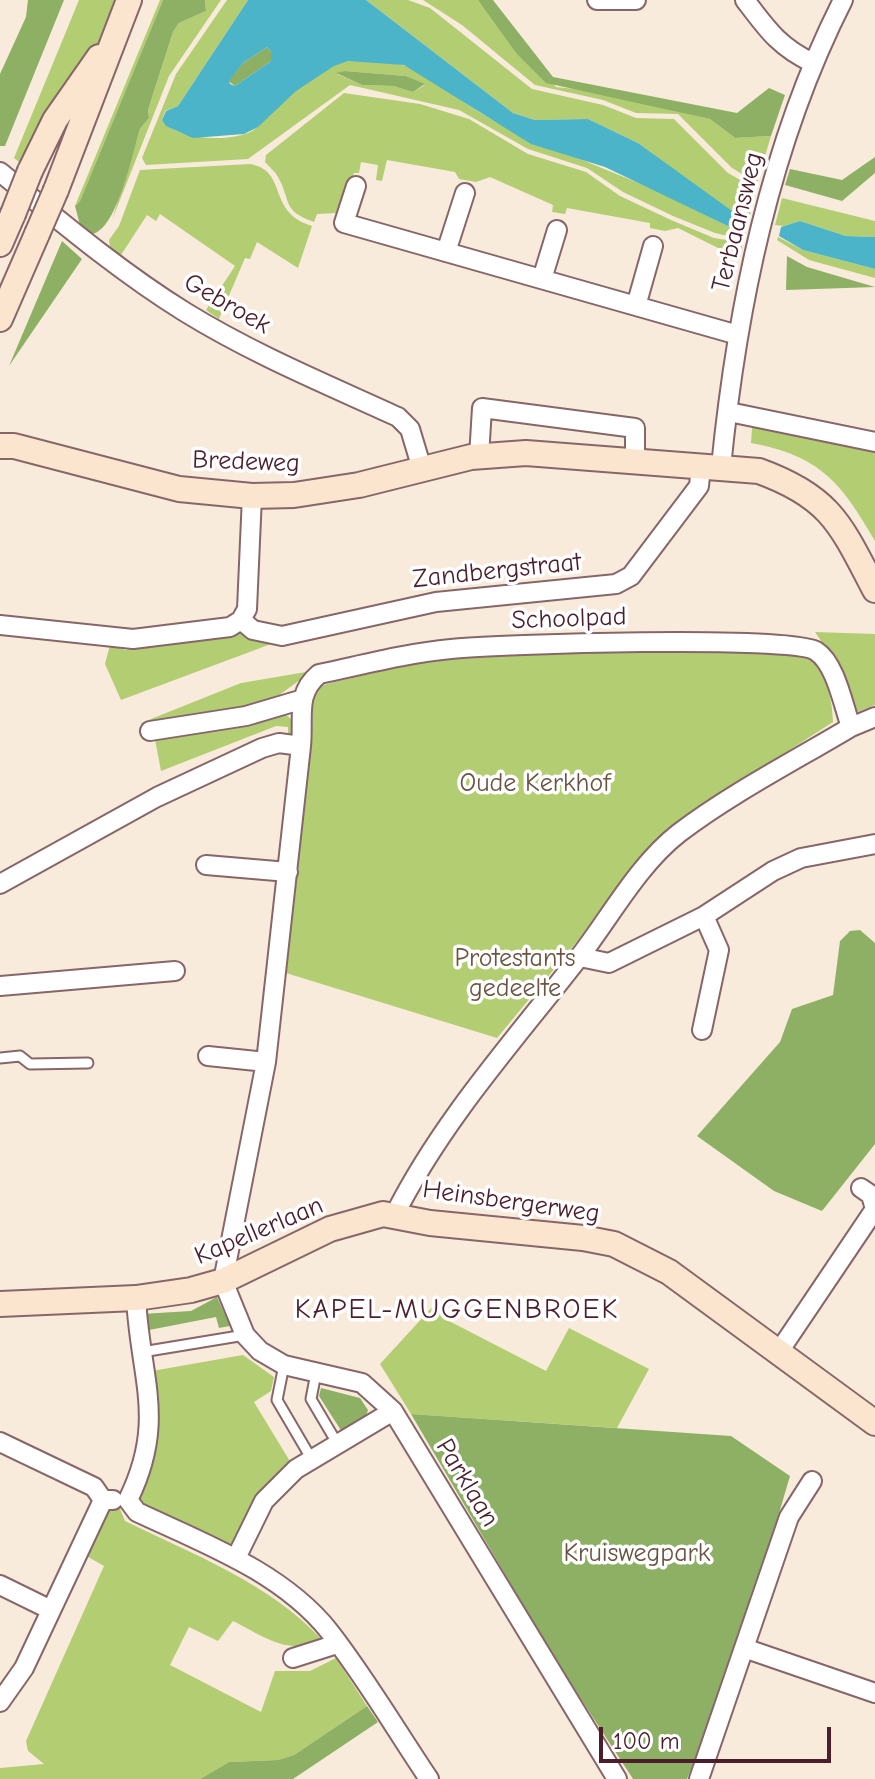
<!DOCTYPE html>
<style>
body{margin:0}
#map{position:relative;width:875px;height:1779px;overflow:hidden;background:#f8ebdb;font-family:"Comic Neue",sans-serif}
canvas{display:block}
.scale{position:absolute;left:599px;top:1727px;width:232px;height:36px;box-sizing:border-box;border:4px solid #4a1f2b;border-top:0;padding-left:10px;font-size:24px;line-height:28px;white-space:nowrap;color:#4a1f2b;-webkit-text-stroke:6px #fff;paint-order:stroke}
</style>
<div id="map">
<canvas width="875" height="1779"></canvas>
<div class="scale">100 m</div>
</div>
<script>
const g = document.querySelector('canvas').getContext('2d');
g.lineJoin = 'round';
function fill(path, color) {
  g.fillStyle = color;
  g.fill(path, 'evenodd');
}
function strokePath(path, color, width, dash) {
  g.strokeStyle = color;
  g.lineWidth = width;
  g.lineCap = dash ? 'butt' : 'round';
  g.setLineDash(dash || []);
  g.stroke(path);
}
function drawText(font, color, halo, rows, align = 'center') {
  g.font = font + ' "Comic Neue",sans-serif';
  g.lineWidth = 7;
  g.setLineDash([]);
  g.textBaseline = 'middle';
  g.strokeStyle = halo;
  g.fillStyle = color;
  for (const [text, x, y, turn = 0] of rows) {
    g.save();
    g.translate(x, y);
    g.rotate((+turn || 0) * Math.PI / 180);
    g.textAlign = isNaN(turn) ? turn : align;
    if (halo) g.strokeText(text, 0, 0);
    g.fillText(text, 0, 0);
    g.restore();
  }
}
const green = new Path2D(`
 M79,0H120L109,27L27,168L14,158Z
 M160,0H163L80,201L75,206Z
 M205,0H221L169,76L112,220L140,129L149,118L148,110L173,32L179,23L206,11Z
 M227,0H248L178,106L165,111L162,120C177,140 230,143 252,131C259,127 263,120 268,114C285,98 326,63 349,61C365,60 394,61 409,67C438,80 463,104 491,119C569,159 652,183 728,226L738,218L638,143L588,119L535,120L513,113L366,0H408L430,8L532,89L603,105L636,118L674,119L728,173L756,189L744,240L715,233L673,216L623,192L587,168L528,149L459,110L350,85L248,159L146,165L142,158L176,74ZM345,71L406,76L425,85L413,92L393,86L362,85L337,74Z
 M423,0H478L556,87L585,90L710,119L735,138L771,136L757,183L732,168L678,114L636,113L603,100L535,85L462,25Z
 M344,93L420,104L469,119L528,154L586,172L620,196L671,220L714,238L739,242L742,246L740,259L678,228L665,231L650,228V223L567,208L565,214L552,212L553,205L490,177L476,182L459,179L455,172L387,160L382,181L376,180L378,165L361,162L359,173H354L337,213L317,214L314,222C281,210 292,202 278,177C275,171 269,167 265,162L266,155Z
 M250,164C289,171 266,212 312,226L298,268L257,242L250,259L245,258L219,319L206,310L235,266L160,214L156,221L147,215L121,255L110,247L109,240L119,226L140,170Z
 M782,198L875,221V237L846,236L800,221L784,226L775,225Z
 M778,237L803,250L875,269V278L809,260L777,240Z
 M758,425L846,447L875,450V541C841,482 820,456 751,443L752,428Z
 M241,630L271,644L121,700L105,664L110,645L125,650L216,639L217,635Z
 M815,632L875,634V705L852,714L832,657Z
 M742,648L802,650C824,669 832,692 833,722L693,812L667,833L497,1038L286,973L315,687L405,665L509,653Z
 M306,672L304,677L264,706L147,729L141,723L241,683Z
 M285,714L296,723L294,735L288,738V727L276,726L161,771L154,734Z
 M436,1303L449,1321L546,1371L569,1328L649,1369L617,1428L411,1414L380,1364Z
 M243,1355L274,1377L271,1391L254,1402L291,1463L232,1548L137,1502C156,1458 160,1419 152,1371Z
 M107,1507L120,1509L125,1521C194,1555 270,1583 323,1641C286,1655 267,1638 233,1621L218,1641L189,1627L170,1665L261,1712L275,1671H310L336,1658L367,1706L294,1755L278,1760L229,1762L200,1779H0V1768L44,1764L28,1751L26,1741L104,1566L83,1554Z`);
const forest = new Path2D(`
 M28,0H64L5,146H0V74L26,17Z
 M163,0H205L206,11L179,23L173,32L148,110L149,118L140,129C132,154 117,230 92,234L80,225L75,206L80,201Z
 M478,0H493L553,77L737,113L769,88L785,95L771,136L735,138L710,119L546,83L517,54Z
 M267,47L271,52V61L235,86L228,81L243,63Z
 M345,71L406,76L425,84L413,92L393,86L362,85L336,73Z
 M875,157V173L842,201L785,185L790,169L842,180Z
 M62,241L82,259L9,366Z
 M787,256L807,267L875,287L786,290Z
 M860,930L875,943V1144L822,1211L774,1191L697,1136L780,1042L792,1009L833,995L840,941L850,931Z
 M217,1297L230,1326L219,1328L216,1317L144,1331L141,1314L191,1311Z
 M321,1388L360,1398L368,1410L365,1419L342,1432L319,1396Z
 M411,1414L731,1436L790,1476L739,1649L687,1779H633L553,1656Z
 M367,1706L378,1722L293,1779H200L229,1762L278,1760L294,1755Z`);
const water = new Path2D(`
 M248,0H366L513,113L535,120L588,119L638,143L732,211L737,216V223L728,226L605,167L531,144L404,65L348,61L334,66L296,91L258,127L244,134L193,138L166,126L162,120L166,111L178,106ZM267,47L271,52V61L235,86L230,84L229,81L243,63Z
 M800,221L846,236L875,237V269L803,250L779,236L781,227Z`);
const lane = new Path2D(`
 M0,1058L20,1056L30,1064L88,1063
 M142,1352L245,1335
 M284,1365L277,1400L311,1458
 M316,1373L311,1399L337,1443`);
const street = new Path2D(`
 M597,0H636
 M745,0C767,29 779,47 813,63
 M0,172C60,221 119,271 185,312C253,354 326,384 398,417L410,429L422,469
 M356,186L344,223L738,335
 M446,252L465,193
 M542,279L557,230
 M636,306L653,246
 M729,412L875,442
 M479,457L482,408L635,428V460
 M721,467C737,307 770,144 843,0
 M241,620L253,630L282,636L436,602L616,584L631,576L699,486L701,466
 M0,625L133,639L230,627L241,620L247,609L252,496
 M150,731L246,716L300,700
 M206,865L288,872
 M0,884L157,797L262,748L279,743L301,746
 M580,957L609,963L704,916L773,871L801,858L875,844
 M0,986L175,971
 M702,1030L719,950L704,916
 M208,1056L266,1062
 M395,1214C443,1119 515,1040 580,956C611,916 638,865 679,833C732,793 794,761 851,727L875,717
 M778,1353L875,1209L871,1195L861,1188
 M0,1442L94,1487L103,1500H113
 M128,1500L137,1512C203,1543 282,1572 329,1631C365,1677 396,1730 429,1779
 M128,1500C167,1421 140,1378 136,1298
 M236,1558L264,1501L296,1469L393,1411
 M0,1585L51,1610
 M744,1648L875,1693
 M293,1658L337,1644
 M0,1702L24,1668L103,1500
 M617,1779L393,1411L362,1383L284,1365L260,1351L245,1335L223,1281L266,1062L301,746C304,717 295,694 319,674C362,665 407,653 451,649C497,644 792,635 816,651C836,664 843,705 851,727
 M699,1779L789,1517L812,1481`);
const secondary = new Path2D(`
 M30,171L55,120L99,57
 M56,190L129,0
 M0,244L13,214
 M0,319L37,234
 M0,446H14L179,489L252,496L294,495L359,485L471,457L526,453L759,471C831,497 841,525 875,590
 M0,1304L136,1298L191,1290L223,1281L330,1229L383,1214L430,1223L583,1238L614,1244L669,1272L875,1423`);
const secondaryBridge = new Path2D(`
 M13,214L30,171
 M37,234L56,190`);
const streetNames = [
 ["Terbaansweg",738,222,-76],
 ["Gebroek",227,304,30],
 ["Bredeweg",246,462,2],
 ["Zandbergstraat",497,571,-6],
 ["Schoolpad",569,619,-2],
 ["Heinsbergerweg",511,1202,8],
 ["Kapellerlaan",259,1231,-23],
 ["Parklaan",467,1483,59]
];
const parkNames = [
 ["Oude Kerkhof",535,784],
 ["Protestants",515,959],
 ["gedeelte",515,989],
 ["Kruiswegpark",637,1554]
];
const neighbourhoodNames = [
 ["KAPEL-MUGGENBROEK",457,1310]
];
fill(green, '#b3cd73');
fill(forest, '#8eb065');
fill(water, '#4bb4c9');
strokePath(lane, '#876669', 13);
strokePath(street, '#876669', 22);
strokePath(secondary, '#876669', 28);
strokePath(lane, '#fff', 9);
strokePath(street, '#fff', 18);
strokePath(secondary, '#fce5cf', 24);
strokePath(secondaryBridge, '#876669', 28, []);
strokePath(secondaryBridge, '#fce5cf', 24);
drawText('26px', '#4a1f2b', '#fff', streetNames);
drawText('26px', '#6a5341', '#fff', parkNames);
g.letterSpacing = '2px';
drawText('28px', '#4a1f2b', '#fff', neighbourhoodNames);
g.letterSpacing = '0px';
</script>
